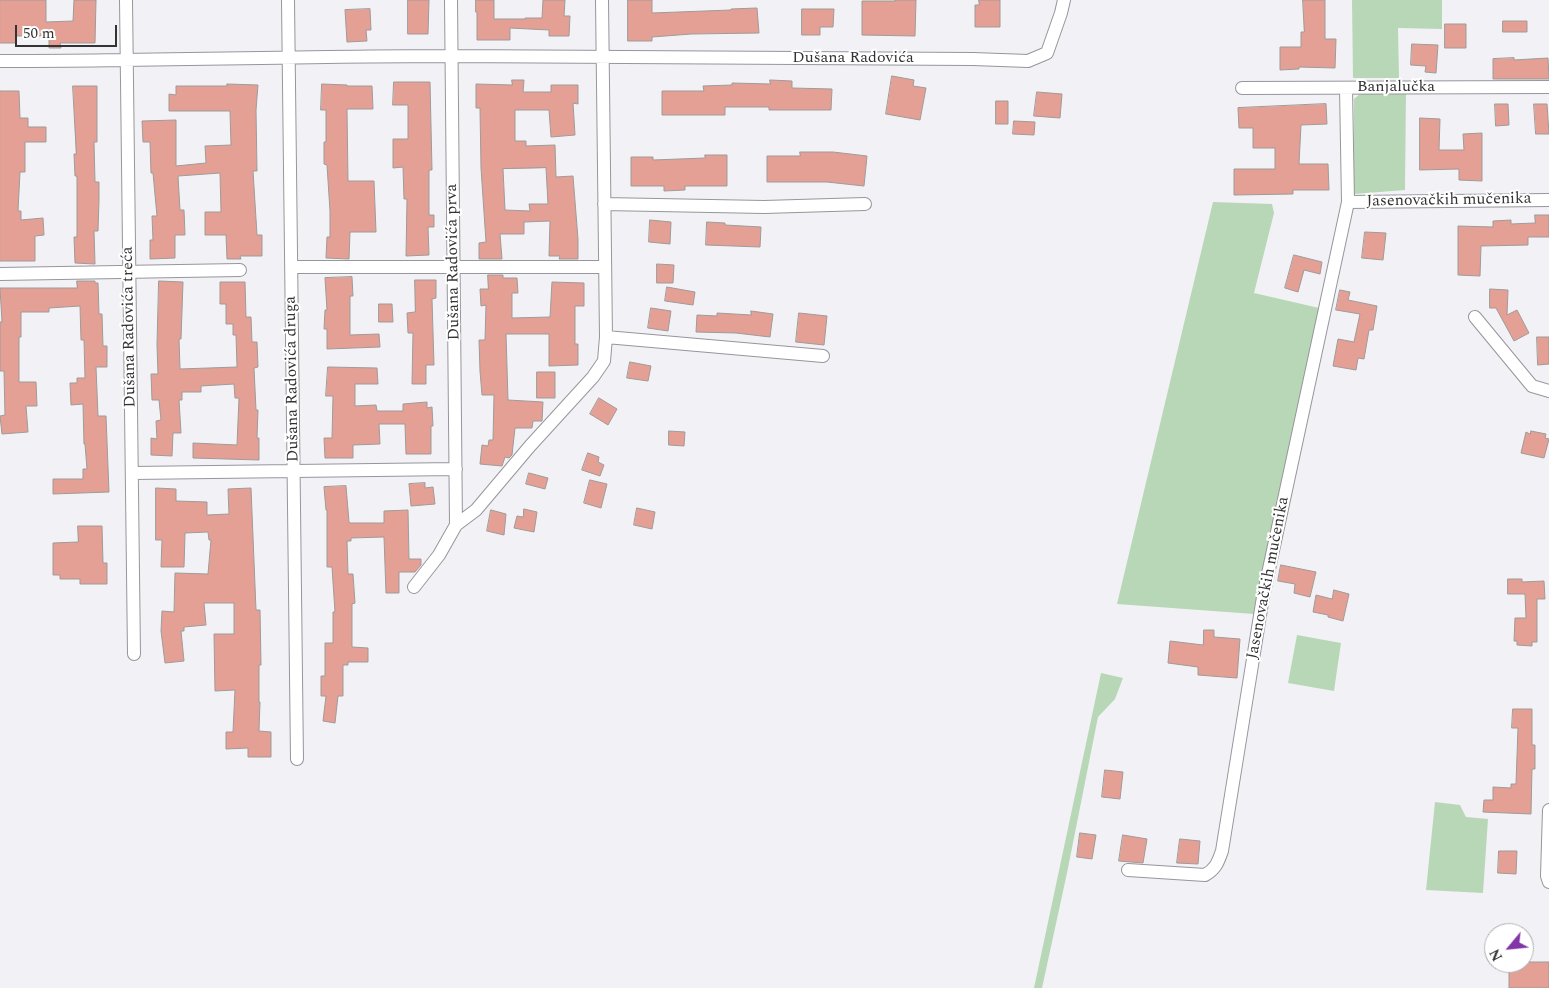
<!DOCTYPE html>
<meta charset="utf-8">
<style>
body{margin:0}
#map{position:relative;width:1549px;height:988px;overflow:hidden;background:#f2f1f6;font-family:Spectral,serif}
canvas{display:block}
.north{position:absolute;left:1484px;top:923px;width:50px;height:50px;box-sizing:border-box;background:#fff;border:1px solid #adadae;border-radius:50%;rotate:242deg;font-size:14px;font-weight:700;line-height:20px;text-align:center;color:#333335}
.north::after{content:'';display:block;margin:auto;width:18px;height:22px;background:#8135a6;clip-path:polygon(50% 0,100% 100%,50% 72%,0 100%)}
.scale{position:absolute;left:15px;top:25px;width:102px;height:22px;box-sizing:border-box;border:2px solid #333335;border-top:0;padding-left:6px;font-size:15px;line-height:18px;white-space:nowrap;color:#333335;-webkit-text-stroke:4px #fff;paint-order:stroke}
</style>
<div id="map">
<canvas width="1549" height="988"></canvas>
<div class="north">N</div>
<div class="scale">50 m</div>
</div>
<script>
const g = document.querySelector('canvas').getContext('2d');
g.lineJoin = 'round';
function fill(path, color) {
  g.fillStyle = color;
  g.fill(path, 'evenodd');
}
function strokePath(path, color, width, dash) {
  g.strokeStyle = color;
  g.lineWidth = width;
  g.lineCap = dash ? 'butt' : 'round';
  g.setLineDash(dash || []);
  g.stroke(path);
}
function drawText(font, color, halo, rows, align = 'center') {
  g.font = font + ' Spectral,serif';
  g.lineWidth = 4;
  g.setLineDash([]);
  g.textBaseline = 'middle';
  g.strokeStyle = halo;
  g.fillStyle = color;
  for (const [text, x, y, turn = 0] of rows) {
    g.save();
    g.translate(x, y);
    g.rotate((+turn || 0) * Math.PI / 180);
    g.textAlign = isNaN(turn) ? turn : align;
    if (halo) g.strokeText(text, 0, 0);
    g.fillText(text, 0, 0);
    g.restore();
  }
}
const green = new Path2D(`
 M1352,0H1442V29L1398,28L1399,78H1353Z
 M1406,90L1405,190L1354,194V99L1361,93Z
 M1213,202L1272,204L1274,213L1254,293L1319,308L1254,614L1117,604Z
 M1297,635L1341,643L1334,691L1288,683Z
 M1101,673L1123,678L1115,699L1098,717L1067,873L1042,988H1034Z
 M1435,802L1460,805L1466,817L1488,819L1483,893L1426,890Z`);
const building = new Path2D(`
 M0,0H46V22L73,21L74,0H96L95,43H60L61,48H49V36H16V43H0Z
 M408,0H429L428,34H408Z
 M476,0H494V19H525V18H542L543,0H565L564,16H570L569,36H549V30L510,28V40H477V12H476Z
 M628,0H652V13L731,10V9L757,8L759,33L691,34L652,37V41H628Z
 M895,0H916L915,36L862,35V1H895Z
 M979,0H1000V27H975V5H979Z
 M1303,0H1325V39H1336L1335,68L1299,67V69L1280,70V47H1301V32H1304Z
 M370,9L371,30H366L367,41L347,42L345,10Z
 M802,9H834L833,27H820V35H802Z
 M1503,21H1527V32H1503Z
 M1445,24H1466V48H1445Z
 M1412,44L1438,45L1436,73L1425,72L1426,66L1411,65Z
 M1514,58V60L1548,58L1549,79H1493V59Z
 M892,76L914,80L913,86L926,88L920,120L886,114Z
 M512,80H524L523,92H551V85H578V104L573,103L575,135L551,137L549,110H515V141H526V146L555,145L556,177L573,176L578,239V259H559L560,256H549L550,221L524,222V234H500L502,259H479V243L486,242L481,168L480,108H476V84L512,85ZM546,168L548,204H529L530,211L505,210L503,169Z
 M770,80L792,81V88L832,89L831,110H769V107H725V115H662V91H704L703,86L732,85V83L770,84Z
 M394,82H430L432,170H429V215H434V227H428L429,255L406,256L407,199H404L403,167L393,168V139H408V105H393Z
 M227,84L258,85L256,110L257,171H253L257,235H262V256H240L241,259H227L226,235H205V212H221L220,173L178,176L180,210H184L185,235H175V258L150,259V240H153L152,216H157L153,173H151L150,142H143L142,121L176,120V166L206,163L205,146L231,145L230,111H169V94L176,95V86H227Z
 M322,84L347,85V86H372L373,109H347L348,181H374L376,232H350L349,259L326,258L327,237H330V211L327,165L324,164V142H326V110H321Z
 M73,86H97V142H94L95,182H99V200L98,231H94L95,264L75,263L74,237H77V176H75L74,154H76Z
 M0,91H19L20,118H28V127H46V142H25V172H20L18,211H21V220L43,218L44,235L35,236V261H0Z
 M1037,92L1062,94L1060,118L1034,116Z
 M996,101H1008V124H996Z
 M1326,104L1327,124L1301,125L1299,164H1328L1329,190H1293V194L1234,195V169H1275V148H1253V128H1239L1238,108Z
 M1495,104H1508L1509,125L1496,126Z
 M1534,104H1547L1549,134H1536Z
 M1420,118L1440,119L1439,150H1464L1463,134L1482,133V181L1459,180V169L1420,170Z
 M1014,121L1035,122L1034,135L1013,134Z
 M800,152H833L867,156L864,186L827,182H767V156H800Z
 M705,155H727V186H685V190L664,191V186H631V157H653V160L705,158Z
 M1535,215H1549V237H1528V245L1481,246L1480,276L1458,275V226L1493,227V221L1511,220V224L1535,223Z
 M650,220L671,222L670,244L649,242Z
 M707,222L725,223V225L761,227L760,247L706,245Z
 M1365,232L1386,233L1383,260L1362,258Z
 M1294,255L1322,262L1320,274L1304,270L1298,292L1285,288Z
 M657,264L674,265L673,283H657Z
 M488,275H503V278H517L518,293H512V318L550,317L552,282L584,283V306H575V344H578V365L549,366V334H506L508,400L543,402L542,421H533L532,428H515L512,455L509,458L505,457L502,466L480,464L482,445L488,446L489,440H493L494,395H482L480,371L479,340H485L486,305L481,306L480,289H488Z
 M352,277L353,296H350V335L379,334L380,347L327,349V329H324L325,310H327L325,278Z
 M415,280H436V298L432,299L434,365H426V384H412L413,333H408L407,313L415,312Z
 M77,281H95V283H98L99,314H102L103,346H107V367H96L98,416H106L109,492L53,494V479H83V469H87L85,444H84L83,404L71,405L70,383H77V378H85L84,340H81L80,306L49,308V312H21V337H19V382H36L37,406H26L28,432L2,434L0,416L5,415L4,371H0V322H2L0,288H77Z
 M159,281L183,282L181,339H179L180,369L237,367L236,335H233V324H226V304H220V282H245L246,317H251L252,342H257L258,367L254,368L256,410H258L257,438H259V460L193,458V443L237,445L239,398H235L234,384L201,386V392H182V400H179L181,433H173L172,456L151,455V438L157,439L156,421L161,420L159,400H152L151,374H158L157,345Z
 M667,287L695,292L693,305L665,301Z
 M1490,289L1508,290L1507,315L1517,310L1529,333L1514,341L1496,308H1490Z
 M1340,290L1350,292L1348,300L1377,306L1373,330H1369L1364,359L1358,358L1356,370L1333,366L1338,339L1354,342L1360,314L1336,310Z
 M379,304H392L393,322H379Z
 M651,308L671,311L668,331L648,328Z
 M751,311L773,314L770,337L736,333L696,332L697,315L717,316V313L751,315Z
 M799,313L827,316L824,345L796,342Z
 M1537,337H1549V364L1538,365Z
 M630,362L651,366L648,381L627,378Z
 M328,367L377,368L378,384H355V406L376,405L377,411H403V404L427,402V408L432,407L433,426H431V454H406L405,424H379L380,444L353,445V458H325L324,438H332L333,396H326Z
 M537,372H555V398H537Z
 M599,398L617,409L608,425L590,414Z
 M669,431L685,432L684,446L669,445Z
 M1531,431L1546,434L1545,438L1549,439L1544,458L1521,453L1526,432L1530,434Z
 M588,453L599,457L598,462L604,465L600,476L582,470Z
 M529,473L548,478L545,489L526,484Z
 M590,480L607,484L601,508L584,503Z
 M425,483V488L433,487L435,504L411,506L409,484Z
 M346,486L349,522L350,523H384V511L408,510L409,559H421V565L415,572H399V593H386L384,537L351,538V541H347L348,574H353L355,603L352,604V647L368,648V662H348V665H343V696H338L335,723L323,721L326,696H321V676H325V643H333V612H335L332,567H327V510H326L324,487Z
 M156,488L176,489V501L207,502V515L229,514L228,489L251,488L256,610H260L261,665H259V702H260L259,731L271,732V757H248V748L226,749V732H233L235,690L215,691L214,634H234V603H204L206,625L184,627V631H181L184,661L165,663L161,631L162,611L174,612L175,573L208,574L211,540H209L208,532L185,533L184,567H161L162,540H156Z
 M637,508L655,512L652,529L634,525Z
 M524,509L537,512L534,532L514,528L517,516L523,517Z
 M491,510L506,514L504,535L487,531Z
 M78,526H102L103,563H107V584H80V579H60V575H53V543L78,542Z
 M1281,565L1316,572L1310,597L1294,593L1295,584L1278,581Z
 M1508,579H1522V582L1544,581L1545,599H1537V642H1532V646L1517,645V641H1514L1515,618H1526L1525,594H1508Z
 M1334,590L1349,594L1343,621L1328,617V615L1313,612L1316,595L1332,599Z
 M1204,630H1214V637L1240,639L1237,678L1198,675V667L1168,663L1170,641L1203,645Z
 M1513,709H1532V745H1535V769H1532L1531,814L1483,812L1484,800H1493V787L1511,788V784H1516L1518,728H1512Z
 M1105,770L1123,772L1120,799L1102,797Z
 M1080,833L1096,835L1092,859L1077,857Z
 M1123,835L1147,839L1143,863L1119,861Z
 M1180,839L1200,841L1198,864L1177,863Z
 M1499,851H1517L1516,874L1498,873Z
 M1524,962H1549V988H1509V963Z`);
const minor = new Path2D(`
 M126,0L134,654
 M288,0L297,759
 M451,0L456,525
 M0,61C150,61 300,56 450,56C624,56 798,58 973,59L1028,61L1047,53L1061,13L1064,0
 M1242,88L1549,87
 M1348,202L1549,200
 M604,204L764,207L865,204
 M292,267H605
 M0,274L240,270
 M1475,317L1532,386L1549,391
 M606,337L823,356
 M132,473L456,469
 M414,587L439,555L456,525L476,510L530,446L593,377L604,361L606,337L602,0
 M1549,810L1547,876L1549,882
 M1128,870L1205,875C1216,869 1218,862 1222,851L1263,597L1348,202L1346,88`);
const streetNames = [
 ["Dušana Radovića",853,59],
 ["Banjalučka",1396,88],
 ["Jasenovačkih mučenika",1449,201,-1],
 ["Dušana Radovića prva",454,262,-91],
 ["Dušana Radovića treća",130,327,-91],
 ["Dušana Radovića druga",293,379,-91],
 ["Jasenovačkih mučenika",1269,578,-79]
];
fill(green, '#b8d7b7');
fill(building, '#e4a095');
strokePath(building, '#9f9a99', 1);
strokePath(minor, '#96969b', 14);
strokePath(minor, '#fff', 12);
drawText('16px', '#333335', '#fff', streetNames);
</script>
